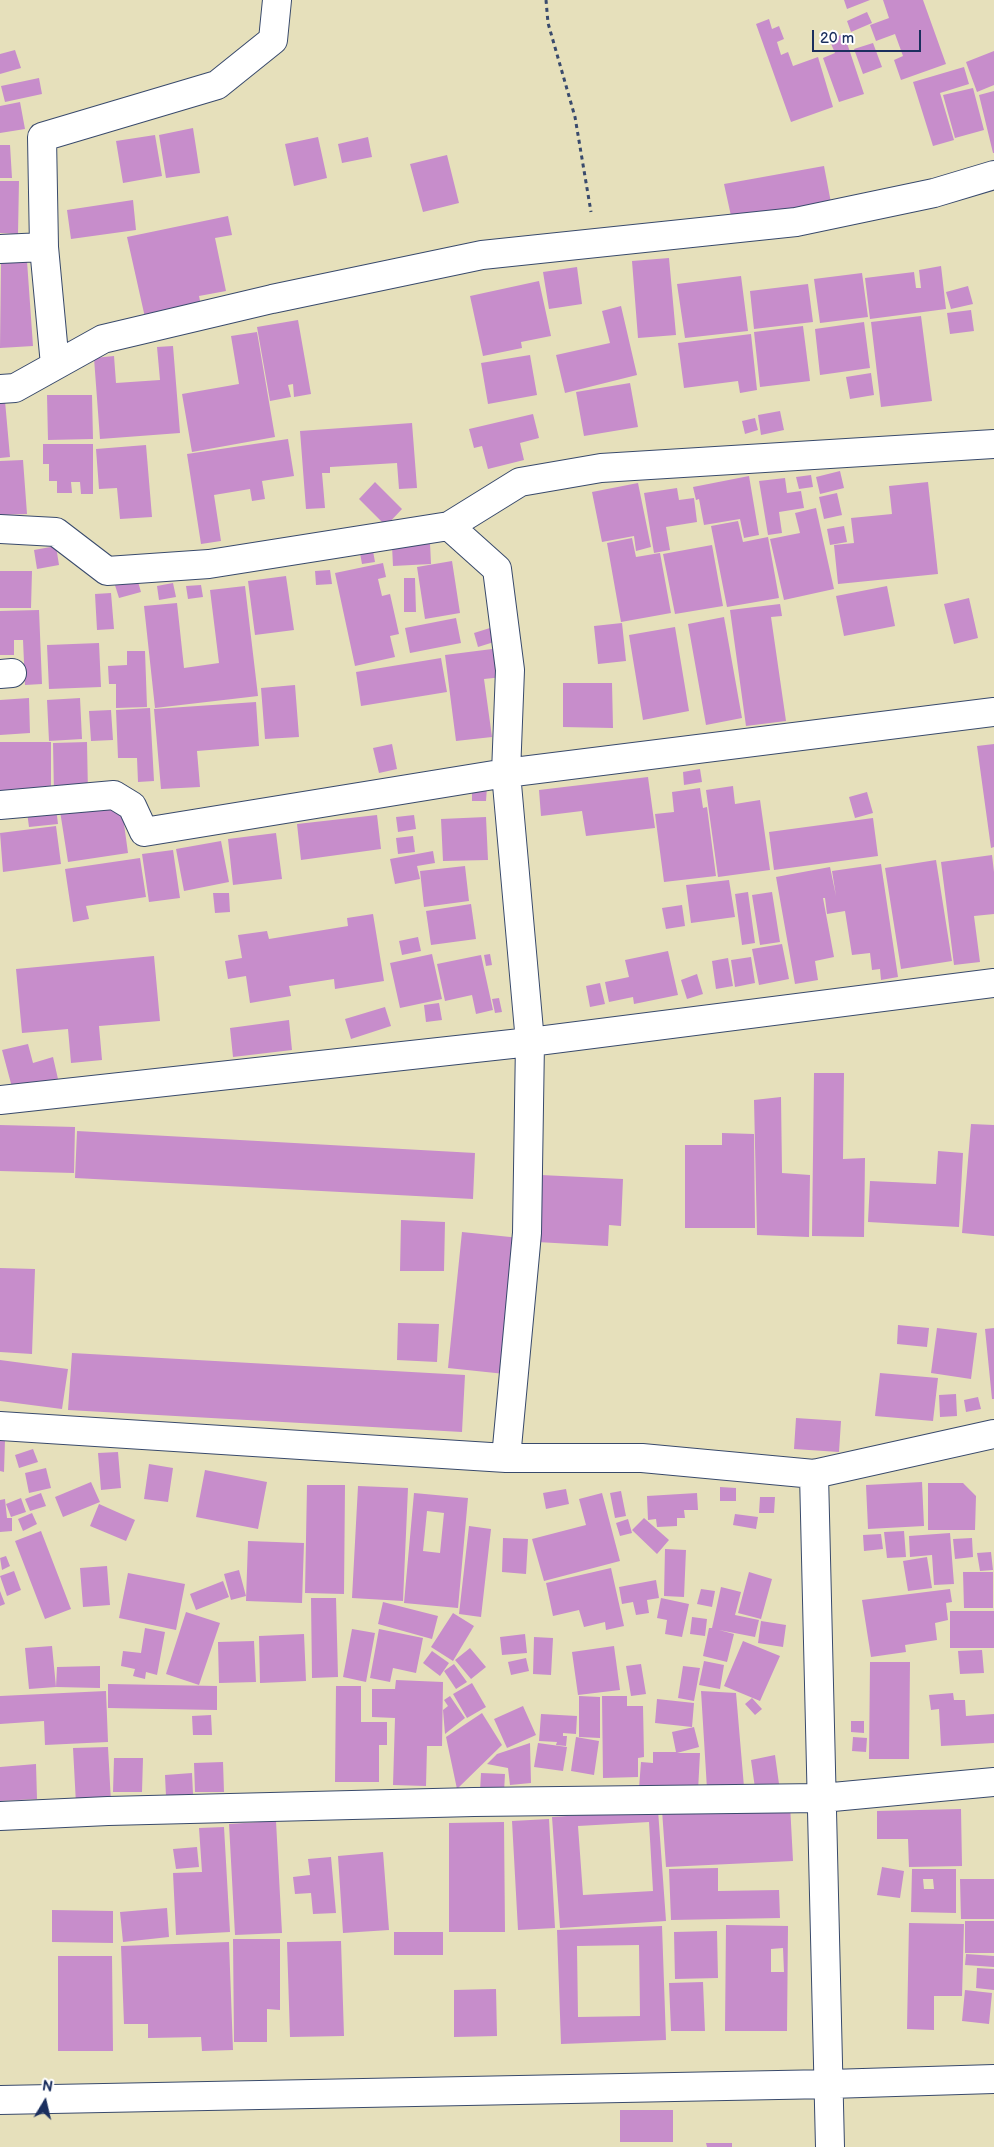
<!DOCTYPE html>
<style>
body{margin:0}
#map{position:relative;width:994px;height:2147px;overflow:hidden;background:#e6e0bb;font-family:"Balsamiq Sans",sans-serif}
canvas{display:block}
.north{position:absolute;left:20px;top:2077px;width:50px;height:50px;-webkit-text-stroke:4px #fff;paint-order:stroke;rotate:9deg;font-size:14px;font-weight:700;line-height:20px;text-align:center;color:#1b2f5e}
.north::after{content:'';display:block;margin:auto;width:18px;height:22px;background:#1b2f5e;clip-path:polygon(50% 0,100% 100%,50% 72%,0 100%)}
.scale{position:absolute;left:812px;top:30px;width:109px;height:22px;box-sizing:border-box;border:2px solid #1b2f5e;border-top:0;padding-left:6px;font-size:15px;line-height:18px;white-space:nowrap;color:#1b2f5e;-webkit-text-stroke:4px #fff;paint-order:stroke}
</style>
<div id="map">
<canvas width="994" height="2147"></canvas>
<div class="north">N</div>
<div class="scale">20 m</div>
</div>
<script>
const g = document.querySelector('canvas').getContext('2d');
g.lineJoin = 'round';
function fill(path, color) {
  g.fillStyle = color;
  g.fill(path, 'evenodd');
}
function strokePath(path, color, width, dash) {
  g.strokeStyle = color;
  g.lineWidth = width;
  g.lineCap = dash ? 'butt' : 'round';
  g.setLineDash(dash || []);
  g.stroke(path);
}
const building = new Path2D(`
 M844,0H870L847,9Z
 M883,0H923L946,64L901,80L894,60L903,56L895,34L876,41L870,25L889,18Z
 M867,12L872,23L851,32L847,21Z
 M769,19L772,29L779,26L784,39L777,42L781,55L788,52L793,66L818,57L833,107L791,122L756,24Z
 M844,34L864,94L839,102L823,58L835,53L829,39Z
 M873,43L882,67L863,74L854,49Z
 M15,50L21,68L0,74V54Z
 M994,51V85L977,92L966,62Z
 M964,67L969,84L940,93L954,140L933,146L913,82Z
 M39,78L42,94L5,102L1,86Z
 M973,88L984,130L955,138L943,95Z
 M994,91V153H993L979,95Z
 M20,102L25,129L0,133V106Z
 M193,128L200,173L166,178L159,135Z
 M155,135L162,176L123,183L116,141Z
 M318,137L327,178L294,186L285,144Z
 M368,137L372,157L342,163L338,144Z
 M0,145H10L12,178H0Z
 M447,155L459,203L423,212L410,164Z
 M824,166L832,208L733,225L724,184Z
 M0,181H19L18,234L0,233Z
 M133,200L136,230L71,239L67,210Z
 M228,216L232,235L215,238L226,291L199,296L202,310L146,322L127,237Z
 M669,258L676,335L638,338L632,261Z
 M27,261L33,346L0,348L1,263Z
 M941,266L946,309L870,319L865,278L914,272L916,288H921L919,270Z
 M577,267L582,304L549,309L543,272Z
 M862,273L868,317L820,323L814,279Z
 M741,276L748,331L685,338L677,284Z
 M539,281L551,336L521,342L522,348L483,356L470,296Z
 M808,284L813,322L754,329L750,291Z
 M968,286L973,304L951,309L946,292Z
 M621,306L637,375L565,393L556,355L610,343L602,311Z
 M971,310L974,331L950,334L947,313Z
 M921,316L932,401L881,407L871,322Z
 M298,320L311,394L294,397L293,384L288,385L291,397L270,401L257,327Z
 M864,322L870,368L820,375L815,329Z
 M803,326L810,381L760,387L754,332Z
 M257,332L275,437L192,452L182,394L239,384L231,336Z
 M751,334L757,390L740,393L738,381L684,388L678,343Z
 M173,346L180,433L100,439L94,358L114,356L116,383L160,380L157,347Z
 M530,355L537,395L488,404L481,363Z
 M871,373L874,395L850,399L846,377Z
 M630,383L638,427L584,436L576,392Z
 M47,395H92L93,439L48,440Z
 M0,401H5L10,457L0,458Z
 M780,411L784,430L761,435L758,415Z
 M533,414L539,438L520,443L524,460L488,469L482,446L474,448L469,429Z
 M755,418L758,430L745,434L742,421Z
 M412,423L417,488L399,489L397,463L330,467V473H322L325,508L306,509L300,431Z
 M288,439L294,476L262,481L265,499L252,501L250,489L214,495L221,541L201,544L187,454Z
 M43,444H93V494H81L80,482H71L72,493H57V481H49V464H43Z
 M146,445L152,517L120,519L117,488L99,489L96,449Z
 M23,460L27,514L0,515V461Z
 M840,471L844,488L820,494L816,477Z
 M811,475L813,487L799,489L796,477Z
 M749,476L759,535L744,538L740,519L704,525L699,499L696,500L693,487Z
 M785,478L787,493L801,491L804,508L779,512L782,533L768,535L759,481Z
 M375,482L402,509L386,526L359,499Z
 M928,482L938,574L838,584L834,545L854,543L851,518L892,514L889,486Z
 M638,483L651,547L636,551L634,536L602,542L592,492Z
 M677,488L679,500L694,498L697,522L666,527L670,550L654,553L644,493Z
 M837,493L842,515L824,519L819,497Z
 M816,508L834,589L784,600L770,539L800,533L795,513Z
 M738,521L743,542L768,537L779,598L727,607L711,526Z
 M844,526L847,542L830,545L827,529Z
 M632,538L636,557L660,553L671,613L621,622L607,543Z
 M430,543L431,564L393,566L392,546Z
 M712,545L723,606L675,614L663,554Z
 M56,546L59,565L37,569L34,550Z
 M373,551L375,562L362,564L360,553Z
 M452,561L460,613L425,619L417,567Z
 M383,563L386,577L378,579L382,596L390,594L399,634L390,636L395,657L355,666L335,573Z
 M330,570L332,584L316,585L315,571Z
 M0,571H32L31,608H0Z
 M136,575L141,592L119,598L114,582Z
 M286,576L294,630L255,635L248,581Z
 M404,578H415L416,612H404Z
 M173,583L176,597L159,600L157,586Z
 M201,585L203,597L188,599L186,586Z
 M245,586L258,696L155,708L144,606L177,603L184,668L219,663L210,590Z
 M887,586L895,626L844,636L836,596Z
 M111,593L114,629L97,630L95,594Z
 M969,598L978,638L954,644L944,604Z
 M780,604L782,616L771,617L786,721L746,726L730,610Z
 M39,610L42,684L25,685L23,640H14V655H0V611Z
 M724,617L742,718L706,725L688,624Z
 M456,618L461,643L410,653L405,628Z
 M622,623L626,661L598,664L594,626Z
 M675,627L689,711L643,720L629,635Z
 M490,628L494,642L478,647L474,633Z
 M99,643L101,687L49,689L47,645Z
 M500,648L503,677L484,679L492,737L456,741L445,655Z
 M127,651H145L147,707L116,708V684H109L108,666L127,665Z
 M441,658L447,692L361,706L356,672Z
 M563,683H612L613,728L563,727Z
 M295,685L299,737L265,739L261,688Z
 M29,698L30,733L0,735V700Z
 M80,698L82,739L49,741L47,700Z
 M256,702L259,746L197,751L200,787L161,789L154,709Z
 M150,708L154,781L138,782L137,758H118L116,710Z
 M111,710L113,740L91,741L89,711Z
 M0,742H51V791H0Z
 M87,742L88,794L54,795L53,743Z
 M392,744L397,769L379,773L373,748Z
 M994,744V847L991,848L977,746Z
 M700,769L702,782L684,785L683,772Z
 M648,777L655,828L586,836L582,811L541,816L539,790Z
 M472,786L487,787L486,801H472Z
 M733,786L735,804L760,800L770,870L718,877L706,790Z
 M700,788L703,808L707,807L716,876L664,882L655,814L674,812L672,792Z
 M867,792L873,813L855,818L849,797Z
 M121,802L128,853L68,862L60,811Z
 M56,808L58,824L29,827L27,812Z
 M377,815L381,849L301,860L297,824Z
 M414,815L416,829L398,832L396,817Z
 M486,817L488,860L443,861L441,819Z
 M873,818L878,856L774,870L769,832Z
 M56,826L61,864L3,872L0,833Z
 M276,833L282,879L233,885L228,839Z
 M413,836L415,852L398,854L396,838Z
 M221,841L229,882L184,891L176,849Z
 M173,850L180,898L149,902L142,854Z
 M433,851L435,863L417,866L420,879L395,884L390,859Z
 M992,855L994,872V914L974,916L980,962L954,965L941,862Z
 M140,858L146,897L86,906L89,919L73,922L65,869Z
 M936,860L952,961L901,969L885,868Z
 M881,864L898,977L881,980L880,969L872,970L870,953L852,955L845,911L827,914L825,898H823L834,957L815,961L818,980L795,984L776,877L830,867L836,896L832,871Z
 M465,866L469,901L424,907L420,871Z
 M729,880L735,917L691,923L686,885Z
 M748,892L755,943L742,945L735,894Z
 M772,892L780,942L760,945L752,895Z
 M213,893H229L230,912L215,913Z
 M471,904L476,939L431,945L426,911Z
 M682,905L685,926L666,929L662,908Z
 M373,914L384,981L335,989L334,979L289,986L291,996L250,1003L246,976L228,979L225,961L242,958L238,935L267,931L269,939L348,926L347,918Z
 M418,937L421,951L402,955L399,941Z
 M782,944L789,979L759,985L752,949Z
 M668,951L678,995L634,1004L633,997L609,1002L605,982L629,977L625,960Z
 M432,954L442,999L400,1008L390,963Z
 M490,954L492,965L486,966L484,955Z
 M481,955L493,1010L476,1014L472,995L445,1001L437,964Z
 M154,956L160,1021L99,1026L102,1060L71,1063L68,1029L22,1033L16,969Z
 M751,957L755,983L735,987L731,960Z
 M728,958L733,986L716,989L712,961Z
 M697,974L703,994L687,999L681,980Z
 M600,983L605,1004L590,1007L586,986Z
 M499,998L502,1012L495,1013L492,999Z
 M439,1003L442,1020L426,1022L424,1005Z
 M385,1007L391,1026L351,1039L345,1019Z
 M289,1020L292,1050L233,1057L230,1028Z
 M28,1044L33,1063L53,1057L58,1079L13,1091L2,1050Z
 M814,1073H844L843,1159L865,1158L864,1237L812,1236Z
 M781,1097L782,1173L810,1175L809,1237L757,1235L754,1100Z
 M971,1124L994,1125V1236L962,1233Z
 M0,1125L75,1127L74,1173L0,1171Z
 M77,1131L475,1153L473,1199L75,1178Z
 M722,1133L754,1134L755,1228H685V1145H722Z
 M938,1151L963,1153L959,1227L868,1222L870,1181L936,1184Z
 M541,1175L623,1179L621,1226L609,1225L608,1246L537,1242Z
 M401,1220L445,1222L444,1271H400Z
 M462,1232L520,1238L505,1374L448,1368Z
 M0,1268L35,1269L32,1354L0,1352Z
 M398,1323L439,1324L437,1362L397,1360Z
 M898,1325L929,1328L927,1347L897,1344Z
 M937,1328L977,1333L971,1379L931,1373Z
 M994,1328V1399H992L985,1329Z
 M72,1353L465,1375L462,1432L68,1410Z
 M0,1360L68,1369L62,1409L0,1401Z
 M880,1373L938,1378L933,1421L875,1416Z
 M956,1394L957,1416L940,1417L939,1395Z
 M978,1397L981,1409L966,1412L964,1400Z
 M796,1418L841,1421L839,1452L794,1449Z
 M0,1440H5L4,1472L0,1471Z
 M33,1449L38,1462L19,1468L15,1455Z
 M118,1452L121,1488L101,1490L98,1453Z
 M149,1464L173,1468L168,1502L144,1499Z
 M46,1468L51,1488L29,1493L25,1473Z
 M205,1470L267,1482L258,1529L196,1517Z
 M91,1482L100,1502L63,1517L55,1497Z
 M922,1482L924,1526L868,1529L866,1485Z
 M928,1483H963L976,1496L975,1530H928Z
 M307,1485H345L344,1594L305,1593Z
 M358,1486L408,1488L403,1601L352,1598Z
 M720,1487L736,1488V1501H720Z
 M566,1489L569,1504L546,1509L543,1493Z
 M621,1491L626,1516L615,1518L610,1493Z
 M41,1493L46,1506L30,1511L25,1499Z
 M414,1493L468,1498L458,1608L404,1603ZM427,1511L444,1513L440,1553L423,1551Z
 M602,1493L620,1561L544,1581L532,1539L586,1525L579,1499Z
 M697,1493L698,1510H684L685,1518H677V1526L657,1527L656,1519L648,1520L647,1496Z
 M760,1497H775L774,1513H759Z
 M21,1498L26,1512L11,1517L6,1504Z
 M5,1499L7,1518H12V1531L0,1532V1500Z
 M99,1504L135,1520L126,1541L90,1526Z
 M32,1513L37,1524L23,1531L18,1519Z
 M735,1514L758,1517L756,1529L733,1525Z
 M644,1518L669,1540L657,1554L632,1530Z
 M628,1519L632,1533L620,1536L616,1523Z
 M469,1526L491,1529L481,1617L459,1614Z
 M41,1531L71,1609L45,1619L15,1541Z
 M904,1531L906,1557L887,1558L884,1532Z
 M950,1533L954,1584L934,1585L932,1555L910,1557L909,1536Z
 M881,1534L883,1549L864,1551L863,1535Z
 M503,1538L528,1539L526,1574L502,1572Z
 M972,1538L973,1557L955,1559L953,1539Z
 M248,1541L304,1543L302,1603L246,1601Z
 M665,1549L686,1550L684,1597L664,1596Z
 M991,1552L993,1570L980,1571L977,1553Z
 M6,1556L10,1566L2,1570L0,1558Z
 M927,1557L932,1588L908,1591L903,1561Z
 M107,1566L110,1605L83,1607L80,1568Z
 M611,1568L624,1626L606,1630L605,1622L584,1627L579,1610L553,1616L546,1583Z
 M239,1570L246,1596L231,1600L224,1574Z
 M14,1571L21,1590L7,1596L0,1576Z
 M749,1572L772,1579L761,1619L738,1613Z
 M963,1572H993V1608H964Z
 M128,1573L185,1584L176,1630L119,1618Z
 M656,1580L659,1598L647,1600L649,1613L636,1615L633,1602L622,1604L619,1587Z
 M223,1581L229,1597L196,1610L190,1594Z
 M721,1587L741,1592L735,1615L759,1620L755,1637L719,1630L734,1634L727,1662L703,1656L709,1628H712Z
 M701,1589L715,1591L712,1607L697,1604Z
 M950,1589L952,1602L946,1603L948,1620L935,1623L937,1640L905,1645L906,1652L871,1657L862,1600Z
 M0,1591L5,1604L0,1606Z
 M311,1598H336L338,1677L312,1678Z
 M661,1598L689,1604L682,1637L665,1634L667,1620L657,1618Z
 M383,1602L438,1616L432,1639L378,1624Z
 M950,1611H994V1648H950Z
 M186,1612L220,1623L199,1685L166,1674Z
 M453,1613L474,1626L453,1661L431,1647Z
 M692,1617L707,1619L705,1636L690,1634Z
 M761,1621L786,1625L783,1647L758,1643Z
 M145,1628L165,1632L157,1675L146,1672L145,1679L133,1676L135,1669L121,1666L123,1651L141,1653Z
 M352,1629L375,1633L366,1682L343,1677Z
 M379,1629L423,1638L416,1673L393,1668L390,1682L370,1678Z
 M304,1634L306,1681L260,1683L259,1636Z
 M525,1634L527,1653L502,1655L500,1637Z
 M534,1637L553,1638L551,1675L533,1674Z
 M254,1641L256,1682L219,1683L218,1642Z
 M743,1641L780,1656L760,1701L724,1686Z
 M52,1646L56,1687L29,1689L25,1648Z
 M614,1646L620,1690L578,1695L572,1652Z
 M470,1648L486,1667L471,1679L455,1660Z
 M982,1650L984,1673L960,1674L958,1651Z
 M432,1651L449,1663L440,1676L423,1663Z
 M526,1658L529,1671L511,1675L508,1662Z
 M704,1661L724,1665L720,1689L699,1685Z
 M870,1662H910L909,1759H869Z
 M454,1664L467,1682L456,1689L444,1671Z
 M641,1664L646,1694L631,1696L626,1666Z
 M100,1666V1688L56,1687L57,1667Z
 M683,1666L700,1668L694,1701L678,1698Z
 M396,1680L443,1682L442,1746H427L426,1786L393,1785L395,1718L372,1717V1689H395Z
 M472,1683L486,1707L467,1718L453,1694Z
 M108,1684L217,1686V1710L108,1708Z
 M336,1686H361V1722H387V1745H379V1782H335Z
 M106,1691L108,1742L45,1745L44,1721L0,1724V1696Z
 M701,1691L736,1693L744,1787L707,1789Z
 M953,1693L954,1700H965L966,1716L994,1714V1743L941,1746L939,1709L931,1710L929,1695Z
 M450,1696L465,1718L445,1734L443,1710L448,1706L444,1700Z
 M579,1696L600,1697V1738L579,1737Z
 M602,1696H627V1706H643L644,1757L638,1758V1777L603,1778Z
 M752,1698L762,1709L755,1715L745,1704Z
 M657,1699L694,1703L692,1727L655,1723Z
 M523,1706L536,1735L507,1748L494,1719Z
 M482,1713L502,1745L457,1789L446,1737Z
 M541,1714L577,1716L576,1734L563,1733V1736H567L566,1746L556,1745L557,1742L539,1741Z
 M211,1715L212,1735H193L192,1716Z
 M851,1721H864V1733L851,1732Z
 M694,1727L699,1747L677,1753H700L698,1791L639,1788L641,1762L653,1763V1752H676L672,1732Z
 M576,1737L599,1741L594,1775L571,1771Z
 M853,1737L867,1738L866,1752L852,1751Z
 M530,1743L531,1783L510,1785L508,1768L487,1764L497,1754Z
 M538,1743L567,1747L563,1771L534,1767Z
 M108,1747L111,1802L76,1804L73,1748Z
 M775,1755L779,1784L755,1788L751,1760Z
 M114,1758H143L142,1792H113Z
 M223,1762L224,1792H195L194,1763Z
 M36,1764L37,1799L0,1801V1767Z
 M192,1773L193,1794L166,1796L165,1775Z
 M481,1773L505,1774L504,1792L480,1791Z
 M790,1804L793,1861L666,1867L662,1810Z
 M961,1809L962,1866L909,1867L908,1839H877V1811Z
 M658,1810L666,1921L560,1928L552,1817ZM649,1822L653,1891L583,1895L578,1826Z
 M549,1819L555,1928L518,1930L512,1821Z
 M276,1821L282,1933L235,1935L229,1824Z
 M504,1822L505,1932H449V1823Z
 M224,1827L230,1932L176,1935L173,1873L202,1872L199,1828Z
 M197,1847L199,1867L176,1869L173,1849Z
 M383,1852L389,1930L343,1933L338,1856Z
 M331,1857L336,1913L313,1914L311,1893L295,1894L293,1877L310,1875L308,1859Z
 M882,1867L904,1871L900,1898L877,1895Z
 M718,1868V1891L779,1890L780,1918L671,1920L669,1869Z
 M912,1869H956V1913L911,1912ZM923,1879H933L934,1889H924Z
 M960,1879H994V1919H961Z
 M167,1908L169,1937L123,1942L120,1912Z
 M52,1910L113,1911V1943L52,1942Z
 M965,1921H994V1953H965Z
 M909,1923L964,1924L962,1996H934V2030L907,2029Z
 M726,1925L788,1926L787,2031H725ZM783,1948L784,1972H771V1949Z
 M662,1926L666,2040L561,2044L557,1930ZM639,1945L640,2016L578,2017L577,1946Z
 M717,1931L718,1978L675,1979L674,1932Z
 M394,1932H443V1955H394Z
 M233,1939H280V2010L267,2009V2042H234Z
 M341,1941L344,2036L290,2037L287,1942Z
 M229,1942L233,2050L202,2051L201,2037L148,2038V2024H124L121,1946Z
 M966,1954L994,1956V1967L965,1965Z
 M58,1956H112L113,2051H58Z
 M977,1968L994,1969V1990L976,1988Z
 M703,1982L705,2031H671L669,1983Z
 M496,1989L497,2036L454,2037V1990Z
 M965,1990L992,1993L989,2024L962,2021Z
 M620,2110H673V2142H620Z
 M706,2143H732V2147H707Z`);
const path = new Path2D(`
 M546,0L548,23L575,117L591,212`);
const minor = new Path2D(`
 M44,247L42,137L217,85L273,40L277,0
 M0,249L44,247L55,365
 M0,389L15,388L103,339L272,299L482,255L796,222L934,193L994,175
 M449,526L497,569L510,670L506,773L530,1042L527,1233L506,1458
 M0,529L56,532L107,571L209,564L449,526L520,482L601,468L994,444
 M0,674L12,673
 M0,805L114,795L132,806L144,832L506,773L994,712
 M0,1100L530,1042L994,983
 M0,1426L506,1458H642L814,1474L994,1434
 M814,1474L830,2147
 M0,1816L108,1811L474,1802L822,1798L994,1782
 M0,2100L830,2084L994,2079`);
fill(building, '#c78dcb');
strokePath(minor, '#394a6c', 30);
strokePath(path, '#394a6c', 3, [4, 4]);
strokePath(minor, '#fff', 28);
</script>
